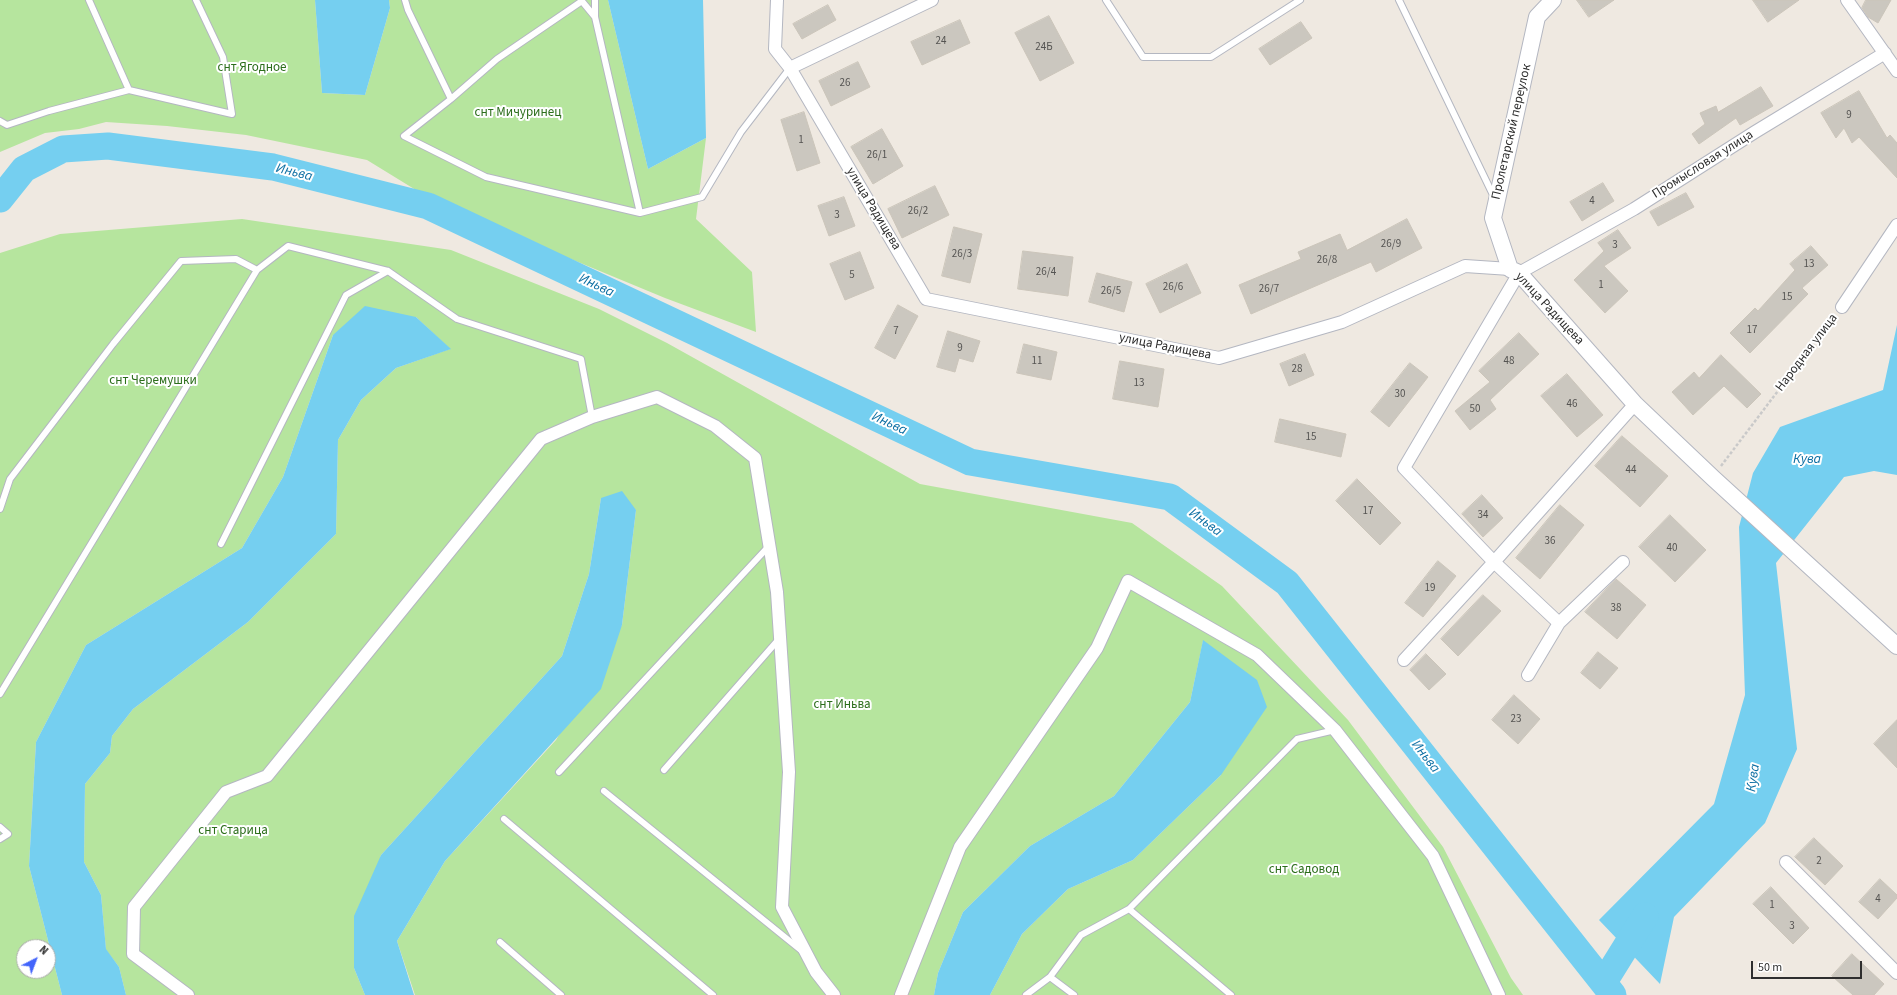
<!DOCTYPE html>
<meta charset="utf-8">
<style>
body{margin:0}
#map{position:relative;width:1897px;height:995px;overflow:hidden;background:#efe9e1;font-family:"Source Sans 3",sans-serif}
canvas{display:block}
.north{position:absolute;left:16px;top:939px;width:40px;height:40px;box-sizing:border-box;background:#fff;border:1px solid #ababab;border-radius:50%;rotate:42deg;font-size:11px;font-weight:700;line-height:16px;text-align:center;color:#2e2e2e}
.north::after{content:'';display:block;margin:auto;width:14px;height:18px;background:#4264fb;clip-path:polygon(50% 0,100% 100%,50% 72%,0 100%)}
.scale{position:absolute;left:1751px;top:961px;width:111px;height:18px;box-sizing:border-box;border:2px solid #2e2e2e;border-top:0;padding-left:5px;font-size:12px;line-height:14px;white-space:nowrap;color:#2e2e2e;-webkit-text-stroke:3px #fff;paint-order:stroke}
</style>
<div id="map">
<canvas width="1897" height="995"></canvas>
<div class="north">N</div>
<div class="scale">50 m</div>
</div>
<script>
const g = document.querySelector('canvas').getContext('2d');
g.lineJoin = 'round';
function fill(path, color) {
  g.fillStyle = color;
  g.fill(path, 'evenodd');
}
function strokePath(path, color, width, dash) {
  g.strokeStyle = color;
  g.lineWidth = width;
  g.lineCap = dash ? 'butt' : 'round';
  g.setLineDash(dash || []);
  g.stroke(path);
}
function drawText(font, color, halo, rows, align = 'center') {
  g.font = font + ' "Source Sans 3",sans-serif';
  g.lineWidth = 4;
  g.setLineDash([]);
  g.textBaseline = 'middle';
  g.strokeStyle = halo;
  g.fillStyle = color;
  for (const [text, x, y, turn = 0] of rows) {
    g.save();
    g.translate(x, y);
    g.rotate((+turn || 0) * Math.PI / 180);
    g.textAlign = isNaN(turn) ? turn : align;
    if (halo) g.strokeText(text, 0, 0);
    g.fillText(text, 0, 0);
    g.restore();
  }
}
const green = new Path2D(`
 M0,0H315L322,93L365,95L390,8L389,0H608L648,169L706,138L696,219L752,272L756,332L665,298L479,221L424,195L367,160L246,135L167,126L106,122L79,129L45,133L0,152Z
 M242,219L451,250L599,309L667,343L920,484L1132,523L1222,586L1348,720L1443,847L1511,978L1523,995H990L1022,934L1068,889L1133,860L1221,775L1203,641L1190,702L1114,796L1030,846L963,912L938,973L934,995H415L397,941L445,861L556,740L622,625L636,510L601,498L589,574L562,656L381,855L354,968L365,995H126L119,967L106,950L101,895L84,862L85,784L110,753L112,736L133,709L248,622L336,534L338,440L361,400L396,368L450,349L416,317L333,335L283,477L242,548L86,645L36,742L29,866L62,995H0V253L60,234ZM24,947H48V971H24Z`);
const water = new Path2D(`
 M315,0H389L390,8L365,95L322,93Z
 M608,0H703L706,138L648,169Z
 M365,306L416,317L451,349L396,368L361,400L338,440L336,534L248,622L133,709L112,736L110,753L85,784L84,862L101,895L106,949L119,967L126,995H62L29,866L36,742L86,645L242,548L283,477L333,335Z
 M1897,325V475L1874,471L1844,477L1776,563L1797,749L1765,823L1674,917L1660,984L1599,920L1714,804L1745,695L1739,527L1753,473L1780,427L1883,390Z
 M622,491L636,510L622,625L601,689L445,861L397,941L414,995H365L354,968V916L381,855L562,656L589,574L601,498Z
 M1203,640L1257,680L1267,707L1221,775L1133,860L1068,889L1022,934L990,995H934L938,973L963,912L1030,846L1114,796L1190,702Z`);
const river = new Path2D(`
 M0,199L24,169L63,149L108,146L273,167L428,206L970,462L1170,497L1287,583L1613,995
 M1604,982L1645,916`);
const building = new Path2D(`
 M1577,0H1614L1589,17Z
 M1753,0H1799L1768,22Z
 M1866,0H1891L1878,23L1868,17L1862,8Z
 M828,5L836,20L802,39L793,24Z
 M1049,16L1074,63L1040,81L1015,33Z
 M960,20L970,43L922,65L911,42Z
 M1301,22L1312,38L1270,65L1259,49Z
 M858,62L870,87L831,106L819,81Z
 M1761,87L1773,106L1740,125L1736,118L1699,144L1692,134L1705,124L1700,113L1716,106L1718,112Z
 M1859,91L1887,138L1890,135L1897,143V178L1859,137L1852,143L1844,128L1836,138L1821,113Z
 M804,112L820,163L797,171L781,120Z
 M882,129L903,166L873,184L851,147Z
 M1603,183L1614,201L1582,221L1570,202Z
 M935,186L949,215L902,238L888,209Z
 M1686,193L1694,207L1658,226L1650,212Z
 M844,197L855,226L829,236L818,206Z
 M1407,219L1422,248L1376,272L1371,262L1251,314L1239,285L1301,259L1298,252L1340,234L1347,250Z
 M954,227L982,234L970,283L942,276Z
 M1618,230L1631,248L1604,266L1628,291L1605,313L1574,280L1604,251L1598,243Z
 M1811,246L1828,265L1802,288L1808,294L1750,353L1730,333L1755,308L1758,311L1795,270L1790,264Z
 M1023,251L1073,257L1068,296L1018,289Z
 M860,252L874,288L845,300L830,264Z
 M1187,264L1201,293L1160,313L1146,284Z
 M1097,273L1132,282L1124,312L1089,302Z
 M898,305L918,316L895,359L875,348Z
 M948,331L980,341L973,362L959,358L955,372L937,367Z
 M1519,333L1539,354L1490,400L1496,409L1470,430L1455,411L1490,382L1479,371Z
 M1024,344L1057,352L1051,380L1017,373Z
 M1305,354L1314,375L1289,386L1280,364Z
 M1721,355L1761,394L1747,408L1724,386L1693,415L1672,392L1694,372L1699,378Z
 M1120,361L1164,369L1158,407L1113,399Z
 M1410,363L1428,377L1389,427L1371,412Z
 M1567,374L1603,415L1577,437L1541,396Z
 M1280,419L1346,434L1341,457L1275,442Z
 M1622,436L1668,476L1640,507L1595,466Z
 M1357,479L1401,523L1380,545L1336,501Z
 M1482,495L1503,518L1483,537L1462,514Z
 M1560,505L1584,525L1540,579L1516,558Z
 M1670,515L1706,550L1675,582L1639,547Z
 M1438,561L1456,576L1423,617L1405,603Z
 M1616,579L1646,605L1617,639L1585,612Z
 M1483,595L1501,611L1458,656L1441,639Z
 M1598,652L1618,668L1600,689L1581,673Z
 M1426,654L1446,674L1429,690L1410,670Z
 M1514,695L1540,719L1518,744L1492,720Z
 M1897,720V768L1874,744Z
 M1814,838L1843,866L1825,885L1795,857Z
 M1880,879L1897,895V898L1878,919L1859,902Z
 M1771,887L1809,928L1793,944L1753,904Z
 M1852,954L1884,984L1874,995H1853L1832,976Z`);
const path = new Path2D(`
 M1721,466L1834,317`);
const lane = new Path2D(`
 M89,0L129,90
 M405,0L408,10L451,99L497,59L582,1
 M581,0L595,17
 M595,0V17L640,213
 M1106,0L1143,57H1211L1300,0
 M1399,0L1494,197
 M451,99L404,136L486,177L640,213L702,197L741,132L790,68
 M0,121L7,125L49,111L129,90L232,114L223,57L196,0
 M0,509L10,479L113,344L181,261L236,259L257,270
 M221,544L346,295L388,271
 M0,694L257,270L288,246L388,271L457,319L581,359L592,417
 M664,770L779,639
 M559,772L769,546
 M604,791L802,951
 M504,819L713,995
 M0,827L8,834L0,839
 M500,942L561,995
 M1026,995L1050,977
 M1074,995L1050,977L1081,935L1129,909
 M1231,995L1129,909L1297,739L1335,730`);
const street = new Path2D(`
 M777,0L775,49L790,68L926,299L1219,358L1342,322L1465,266L1510,269
 M1847,0L1897,71
 M790,68L932,0
 M1842,307L1897,225
 M1635,404L1494,562L1404,468L1519,273L1634,209L1755,132L1885,53
 M1404,660L1494,562L1559,623
 M1528,675L1559,623L1623,562
 M1786,862L1897,973
 M188,995L133,954L134,907L226,792L267,776L541,439L592,417L657,397L715,426L755,458L777,592L789,772L782,907L816,972L834,995
 M901,995L960,847L1097,648L1128,581L1257,655L1335,730L1433,856L1499,995`);
const secondary = new Path2D(`
 M1553,0L1537,17L1493,218L1510,269L1519,273L1635,404L1713,478L1897,646`);
const numberNames = [
 ["24",941,42],
 ["24Б",1044,48],
 ["26",845,84],
 ["9",1849,116],
 ["1",801,141],
 ["26/1",877,156],
 ["4",1592,202],
 ["26/2",918,212],
 ["3",837,216],
 ["26/9",1391,245],
 ["3",1615,246],
 ["26/3",962,255],
 ["26/8",1327,261],
 ["13",1809,265],
 ["26/4",1046,273],
 ["5",852,276],
 ["1",1601,286],
 ["26/6",1173,288],
 ["26/7",1269,290],
 ["26/5",1111,292],
 ["15",1787,298],
 ["17",1752,331],
 ["7",896,332],
 ["9",960,349],
 ["11",1037,362],
 ["48",1509,362],
 ["28",1297,370],
 ["13",1139,384],
 ["30",1400,395],
 ["46",1572,405],
 ["50",1475,410],
 ["15",1311,438],
 ["44",1631,471],
 ["17",1368,512],
 ["34",1483,516],
 ["36",1550,542],
 ["40",1672,549],
 ["19",1430,589],
 ["38",1616,609],
 ["23",1516,720],
 ["2",1819,862],
 ["4",1878,900],
 ["1",1772,906],
 ["3",1792,927]
];
const parkNames = [
 ["снт Ягодное",252,68],
 ["снт Мичуринец",518,113],
 ["снт Черемушки",153,381],
 ["снт Иньва",842,705],
 ["снт Старица",233,831],
 ["снт Садовод",1304,870]
];
const streetNames = [
 ["Пролетарский переулок",1512,132,-77],
 ["Промысловая улица",1703,165,-32],
 ["улица Радищева",873,209,59],
 ["улица Радищева",1549,309,47],
 ["улица Радищева",1165,347,11],
 ["Народная улица",1807,353,-53]
];
const waterNames = [
 ["Иньва",294,173,14],
 ["Иньва",596,286,25],
 ["Иньва",889,424,25],
 ["Кува",1807,460],
 ["Иньва",1205,523,36],
 ["Иньва",1425,757,52],
 ["Кува",1754,778,-82]
];
fill(green, '#b6e59e');
fill(water, '#75cff0');
strokePath(river, '#75cff0', 27);
fill(building, '#cbc7bf');
strokePath(building, '#cbc5ba', 1);
strokePath(lane, '#b4b7c1', 8);
strokePath(street, '#b4b7c1', 14);
strokePath(secondary, '#b4b7c1', 18);
strokePath(path, '#c9c9c9', 2.5, [3, 2]);
strokePath(lane, '#fff', 6);
strokePath(street, '#fff', 12);
strokePath(secondary, '#fff', 16);
drawText('11px', '#555452', null, numberNames);
drawText('13px', '#2c6e1b', '#fff', parkNames);
drawText('13px', '#2e2e2e', '#fff', streetNames);
drawText('italic 14px', '#0d6fa3', '#fff', waterNames);
</script>
